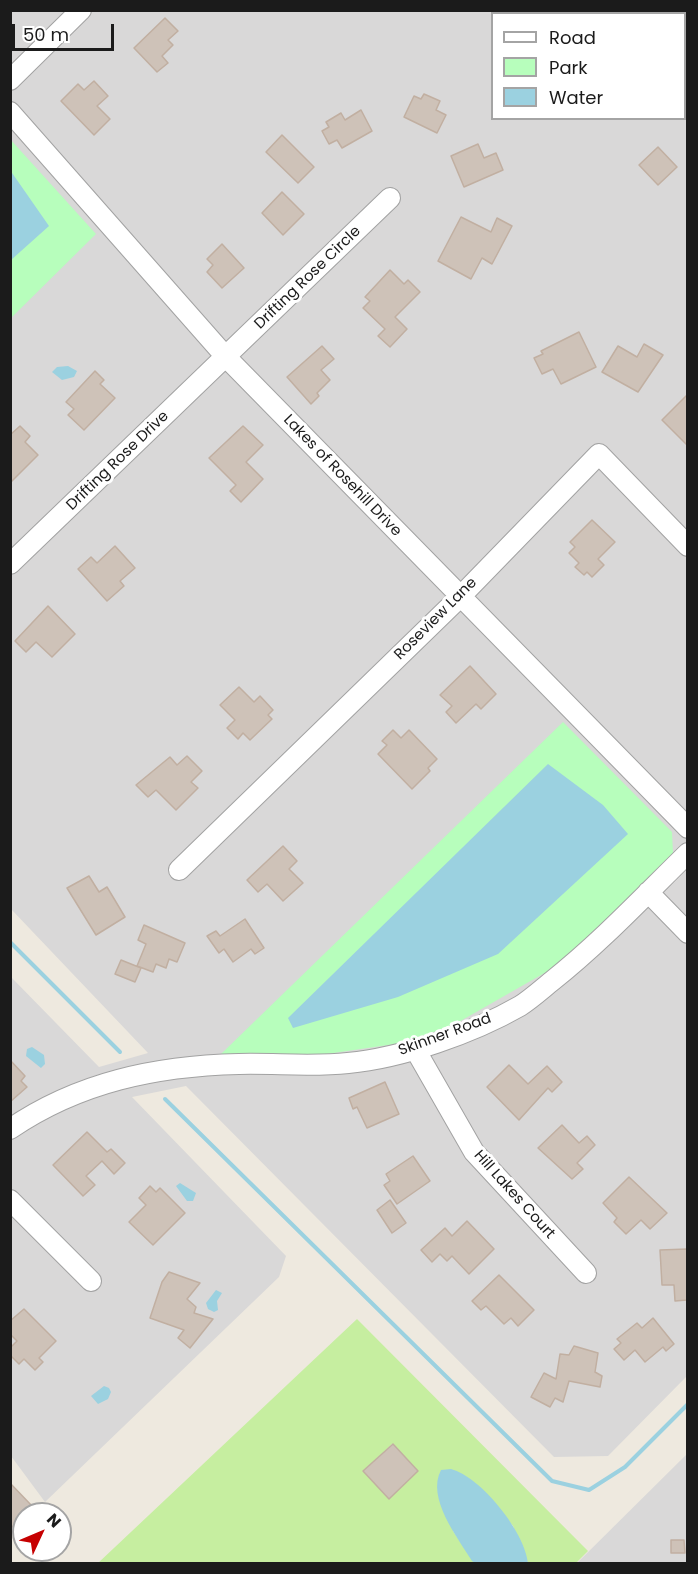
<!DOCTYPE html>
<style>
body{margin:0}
#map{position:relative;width:698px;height:1574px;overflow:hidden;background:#eee9df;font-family:Poppins,sans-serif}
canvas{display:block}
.frame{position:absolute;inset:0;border:12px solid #1b1b1b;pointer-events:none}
.legend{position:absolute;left:491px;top:12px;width:195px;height:108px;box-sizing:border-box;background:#fff;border:2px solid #a4a4a4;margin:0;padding:8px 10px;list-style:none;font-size:18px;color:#1b1b1b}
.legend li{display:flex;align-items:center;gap:12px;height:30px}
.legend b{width:30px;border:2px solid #a4a4a4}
.north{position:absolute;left:12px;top:1502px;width:60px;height:60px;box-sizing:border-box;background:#fff;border:2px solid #a4a4a4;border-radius:50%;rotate:46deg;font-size:16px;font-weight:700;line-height:24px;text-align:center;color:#1b1b1b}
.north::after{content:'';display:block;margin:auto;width:21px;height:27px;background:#c60001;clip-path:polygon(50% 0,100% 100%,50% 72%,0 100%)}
.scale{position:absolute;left:12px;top:24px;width:102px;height:27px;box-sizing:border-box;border:3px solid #1b1b1b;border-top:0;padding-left:8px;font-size:18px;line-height:21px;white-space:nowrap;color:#1b1b1b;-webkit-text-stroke:4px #fff;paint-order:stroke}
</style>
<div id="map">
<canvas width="698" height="1574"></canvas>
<div class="frame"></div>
<ul class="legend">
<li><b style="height:8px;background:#fff"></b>Road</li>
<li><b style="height:16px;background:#b7febc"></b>Park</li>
<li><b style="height:16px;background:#9bd1e0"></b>Water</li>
</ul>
<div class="north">N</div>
<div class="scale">50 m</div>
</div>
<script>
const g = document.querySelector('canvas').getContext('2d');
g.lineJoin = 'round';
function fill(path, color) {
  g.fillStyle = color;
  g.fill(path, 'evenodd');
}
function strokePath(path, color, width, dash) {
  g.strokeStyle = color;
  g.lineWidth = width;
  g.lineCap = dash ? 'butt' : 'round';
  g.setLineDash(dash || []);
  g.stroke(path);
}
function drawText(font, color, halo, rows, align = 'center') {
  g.font = font + ' Poppins,sans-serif';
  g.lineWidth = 6;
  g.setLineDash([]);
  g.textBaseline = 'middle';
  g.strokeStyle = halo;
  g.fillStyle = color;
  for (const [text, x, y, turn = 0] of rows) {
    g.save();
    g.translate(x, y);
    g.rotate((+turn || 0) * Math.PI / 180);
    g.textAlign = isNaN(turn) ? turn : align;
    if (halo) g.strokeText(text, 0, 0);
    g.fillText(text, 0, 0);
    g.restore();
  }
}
const residential = new Path2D(`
 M11,11H687V1376L608,1456L554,1457L186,1086L132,1097L286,1256L279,1277L45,1502L11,1456V977L99,1067L148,1053L11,909ZM492,14H684V118H492Z
 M687,1454V1563H577Z`);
const grass = new Path2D(`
 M357,1319L588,1551L576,1563H528L513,1526L485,1493L453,1531L475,1563L97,1564ZM392,1444L418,1471L389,1499L364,1471Z`);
const park = new Path2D(`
 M10,139L96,234L11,318H10Z
 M563,722L672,832L673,853L562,963L429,1039L320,1055L221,1054Z`);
const water = new Path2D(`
 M10,170L49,226L11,260H10Z
 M68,366L77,371L74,377L62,380L52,372L57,367Z
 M548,764L603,805L628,834L498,954L398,997L293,1028L288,1018Z
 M32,1047L44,1055L45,1064L41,1068L26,1056L27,1049Z
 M180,1183L196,1193L193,1201H187L176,1186Z
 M216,1290L222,1293L217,1301L218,1310L214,1312L208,1309L206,1303Z
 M104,1386L109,1388L111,1392L108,1399L98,1404L91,1396Z
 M451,1469C481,1477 525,1532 528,1563H475L472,1561C458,1538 426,1498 441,1470Z`);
const stream = new Path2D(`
 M10,942L120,1052
 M165,1099L552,1481L589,1490L625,1467L688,1404`);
const building = new Path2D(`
 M165,18L178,31L168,40L173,45L162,56L168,63L157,72L134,48Z
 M94,81L108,96L97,106L110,119L94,135L61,101L78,84L84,90Z
 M424,94L440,101L436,110L446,115L437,133L404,117L414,96L421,99Z
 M361,110L372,131L342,148L337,140L329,144L322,131L329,127L326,122L341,113L345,120Z
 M282,135L314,167L298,183L266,152Z
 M478,144L484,158L496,153L503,170L464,187L451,156Z
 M658,147L677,167L658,185L639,165Z
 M282,192L304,214L283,235L262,213Z
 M461,217L491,232L497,218L512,226L492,264L482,258L471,279L438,261Z
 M222,244L244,268L222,288L207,272L213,265L207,259Z
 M390,270L404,284L408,280L420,292L395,317L407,329L390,347L378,336L385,329L363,308L370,301L365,297Z
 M579,332L596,367L561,384L553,369L542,374L534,358L543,354L541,351Z
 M644,344L663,355L638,392L602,372L618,346L637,357Z
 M322,346L334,359L321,370L330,380L317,393L319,396L311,404L287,377Z
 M95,371L104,380L100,384L115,398L84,430L68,415L74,409L66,402Z
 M687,395V445L662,420Z
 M20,426L30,436L25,442L38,455L10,483V435Z
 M243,426L263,445L246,462L263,479L241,502L230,491L236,485L209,458Z
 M592,520L615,542L598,559L604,565L592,577L587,572L584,575L575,567L579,563L569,553L575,547L570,542Z
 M115,546L135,568L120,581L124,586L107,601L78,569L91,557L97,563Z
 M48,606L75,634L52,657L36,642L26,652L15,641Z
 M470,666L496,694L481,709L476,704L456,723L446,712L452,706L440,695Z
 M239,687L254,702L260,696L273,710L268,715L272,719L250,740L243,733L238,739L227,728L235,720L220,705Z
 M393,730L401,738L409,730L437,759L428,768L430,771L412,789L378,754L387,745L382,741Z
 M187,756L202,771L191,782L198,788L176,810L156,790L148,797L136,785L170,757L177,765Z
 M283,846L297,861L289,869L303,883L283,901L267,884L258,892L247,880Z
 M89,876L99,892L107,887L125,917L96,935L67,888Z
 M245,919L264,948L255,954L251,949L233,962L224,949L219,953L207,936L216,931L220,936Z
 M144,925L185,943L177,962L169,959L166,968L156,964L153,972L137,966L146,944L138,940Z
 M121,960L141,968L135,982L115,974Z
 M10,1060L25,1076L21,1081L27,1087L10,1102Z
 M509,1065L528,1084L547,1066L562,1082L552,1092L548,1088L519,1120L487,1087Z
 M385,1082L399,1114L367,1128L357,1107L353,1109L349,1098Z
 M562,1125L579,1143L587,1136L595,1145L577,1163L583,1169L572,1179L538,1148Z
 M87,1132L107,1152L111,1149L125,1163L114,1174L102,1161L86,1176L95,1185L83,1196L53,1165Z
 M413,1156L430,1181L397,1204L384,1185L390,1181L386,1174Z
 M629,1177L667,1213L650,1229L641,1220L626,1234L614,1222L617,1218L603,1203Z
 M150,1186L156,1192L160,1188L185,1213L153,1245L129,1222L146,1205L139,1198Z
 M390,1200L406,1223L392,1233L377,1210Z
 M467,1221L494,1249L469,1274L452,1256L447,1261L440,1254L432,1262L421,1250L445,1228L452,1236Z
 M687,1249V1300L675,1301L674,1285H662L660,1250Z
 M169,1272L200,1283L187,1299L196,1307L194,1313L213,1319L190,1348L178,1338L184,1330L150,1318L162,1282Z
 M499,1275L534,1310L518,1326L511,1318L504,1324L486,1306L481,1310L472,1301Z
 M24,1309L56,1341L39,1358L43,1362L35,1370L24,1359L19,1364L10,1355V1348L17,1341L10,1334V1321Z
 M653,1318L674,1344L666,1351L663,1347L645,1362L635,1350L624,1360L614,1349L621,1343L617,1339L637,1323L642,1328Z
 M574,1346L598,1353L595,1372L602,1376L600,1387L569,1381L563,1402L555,1398L550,1407L531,1397L544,1373L556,1379L560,1354L569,1355Z
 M393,1444L418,1471L389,1499L363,1471Z
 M10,1483L33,1507L10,1529Z
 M671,1540H684L685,1553H671Z`);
const minor = new Path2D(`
 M654,10L657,14
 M684,42L688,45
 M10,80L81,10
 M10,112L226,357L688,828
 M10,564L390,198
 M179,870L460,597L599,454L688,546
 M648,892L688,933
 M415,1049L474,1152L586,1273
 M10,1129C79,1082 156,1066 239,1064C275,1063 312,1067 348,1063C402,1058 473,1033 520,1006C531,999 542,989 552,981C601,942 643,897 688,853
 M10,1200L91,1281`);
const streetNames = [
 ["Drifting Rose Circle",308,278,-44],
 ["Drifting Rose Drive",118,461,-44],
 ["Lakes of Rosehill Drive",342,476,46],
 ["Roseview Lane",436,619,-45],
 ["Skinner Road",445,1035,-20],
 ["Hill Lakes Court",514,1195,48]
];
fill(residential, '#d9d8d8');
fill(grass, '#c6eea0');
fill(park, '#b7febc');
fill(water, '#9bd1e0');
strokePath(stream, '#9bd1e0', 4);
fill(building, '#cec2b8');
strokePath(building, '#c1afa1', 1.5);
strokePath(minor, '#a2a2a2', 22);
strokePath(minor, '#fff', 20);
drawText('15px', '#1b1b1b', '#fff', streetNames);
</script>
